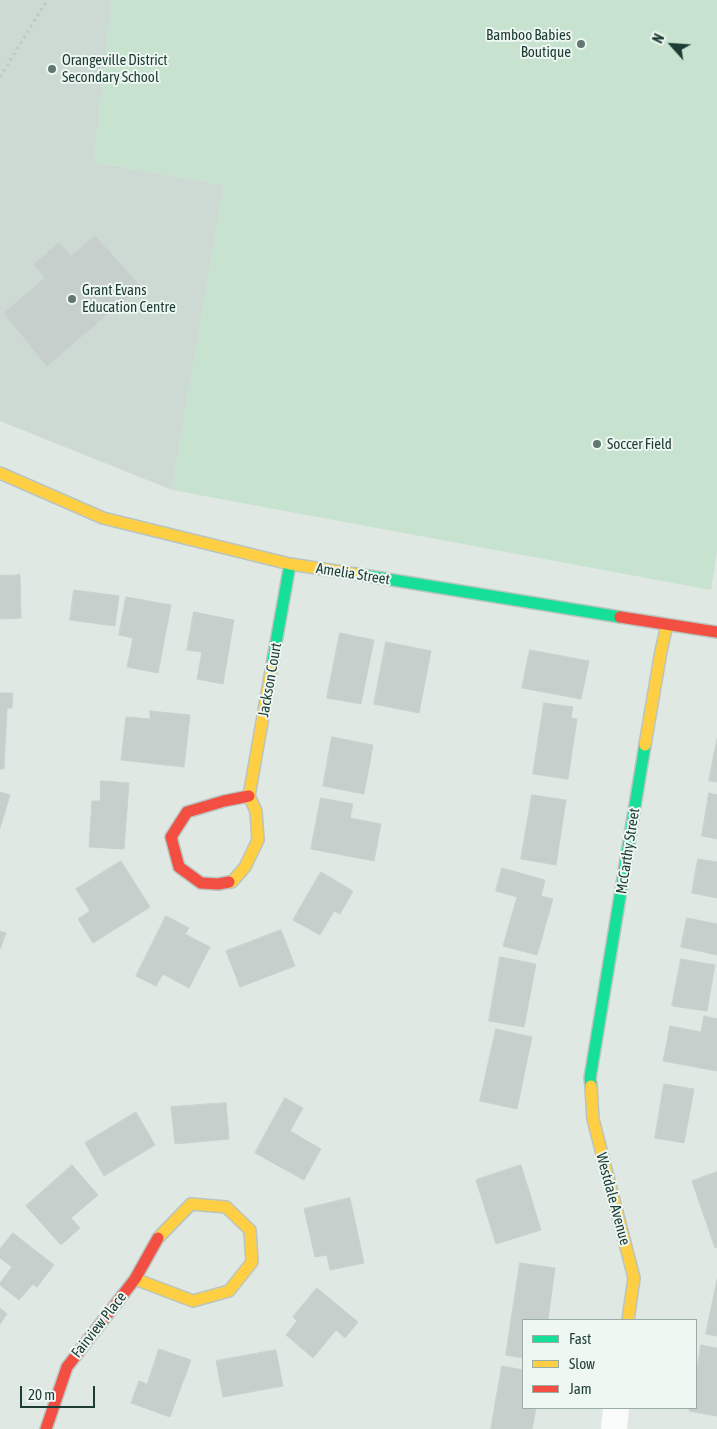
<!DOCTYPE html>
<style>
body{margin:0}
#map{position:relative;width:717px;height:1429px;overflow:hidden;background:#e0e8e4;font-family:"Asap Condensed",sans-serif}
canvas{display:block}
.legend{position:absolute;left:522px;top:1319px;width:175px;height:90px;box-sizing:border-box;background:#eef7f2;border:1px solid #9aaca6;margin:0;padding:6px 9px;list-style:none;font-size:15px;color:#1d3c34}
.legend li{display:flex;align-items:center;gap:10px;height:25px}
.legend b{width:25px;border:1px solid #9aaca6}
.north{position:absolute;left:647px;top:20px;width:50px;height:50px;-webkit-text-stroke:4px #eef7f2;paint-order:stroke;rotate:296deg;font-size:14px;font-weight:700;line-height:20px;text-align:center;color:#1d3c34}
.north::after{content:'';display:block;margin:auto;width:18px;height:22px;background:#1d3c34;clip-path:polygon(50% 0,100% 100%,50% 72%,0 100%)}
.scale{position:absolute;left:20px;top:1386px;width:75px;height:22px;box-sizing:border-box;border:2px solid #1d3c34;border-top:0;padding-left:6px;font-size:15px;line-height:18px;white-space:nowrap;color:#1d3c34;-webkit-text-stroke:4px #eef7f2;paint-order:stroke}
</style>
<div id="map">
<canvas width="717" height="1429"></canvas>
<ul class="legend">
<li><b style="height:6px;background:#16e098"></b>Fast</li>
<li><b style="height:6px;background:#ffcf43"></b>Slow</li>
<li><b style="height:6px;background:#f24e42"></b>Jam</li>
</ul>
<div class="north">N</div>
<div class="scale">20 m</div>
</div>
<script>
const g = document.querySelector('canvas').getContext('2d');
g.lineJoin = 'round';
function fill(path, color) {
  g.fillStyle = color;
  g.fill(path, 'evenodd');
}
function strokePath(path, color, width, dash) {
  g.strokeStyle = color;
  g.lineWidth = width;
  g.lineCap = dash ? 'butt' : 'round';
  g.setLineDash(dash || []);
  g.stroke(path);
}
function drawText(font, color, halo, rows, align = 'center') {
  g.font = font + ' "Asap Condensed",sans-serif';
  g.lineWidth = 4;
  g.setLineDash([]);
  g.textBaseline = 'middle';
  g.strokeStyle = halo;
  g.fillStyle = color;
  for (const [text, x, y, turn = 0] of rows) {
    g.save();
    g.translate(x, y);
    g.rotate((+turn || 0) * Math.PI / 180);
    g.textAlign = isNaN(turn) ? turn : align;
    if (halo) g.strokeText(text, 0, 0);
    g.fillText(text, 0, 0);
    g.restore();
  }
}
const built = new Path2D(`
 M0,0H112L94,162L224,185L172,490L0,421Z`);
const green = new Path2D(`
 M112,0H717V551L711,590L172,490L224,185L94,162Z`);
const building = new Path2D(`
 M95,236L140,286L47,366L4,313L45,278L34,264L59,243L71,256Z
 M20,575L21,618L0,619V576Z
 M74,590L119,596L115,626L70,620Z
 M126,597L171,605L158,673L127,667L133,638L119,635Z
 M194,612L234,620L223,684L197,679L202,652L187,650Z
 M340,633L374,640L361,704L327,698Z
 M386,642L431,651L419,713L374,704Z
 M530,650L589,661L581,699L522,688Z
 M0,693H13L12,708H7L4,769H0Z
 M544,703L573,707L571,718L577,719L568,779L533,774Z
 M150,711L190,715L184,767L121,760L126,717L150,719Z
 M332,737L373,745L364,794L323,786Z
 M717,739V782L709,781Z
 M101,781L129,783L124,849L89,847L92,801H100Z
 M0,792L10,795L0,828Z
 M709,793L717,795V839L702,836Z
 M532,795L566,800L556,865L521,859Z
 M321,798L353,804L350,818L381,824L374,861L311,849Z
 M698,859L717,862V898L692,893Z
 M121,861L150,907L93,943L78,919L90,911L76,889Z
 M502,868L545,880L541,896L553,899L537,955L503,946L517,897L496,891Z
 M321,872L353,891L340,914L334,911L320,935L293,920Z
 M166,916L189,928L185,934L210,947L189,988L163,974L156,986L136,976Z
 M687,918L717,924V955L681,947Z
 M281,930L295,966L240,987L226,951Z
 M0,931L6,933L0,949Z
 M500,957L536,964L524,1027L489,1021Z
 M681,959L715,965L707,1011L672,1006Z
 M704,1016L717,1019V1071L663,1061L670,1026L701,1032Z
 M496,1029L532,1037L517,1109L480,1101Z
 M664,1084L694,1089L684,1143L655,1138Z
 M285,1098L303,1108L290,1131L321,1149L304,1180L255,1153Z
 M226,1103L229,1139L175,1144L171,1107Z
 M136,1112L155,1145L104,1176L85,1143Z
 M72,1165L98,1195L71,1218L80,1228L61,1245L26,1206Z
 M521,1165L541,1230L496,1244L476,1180Z
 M717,1172V1247L715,1248L692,1181Z
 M350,1198L364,1263L330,1270L327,1255L315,1257L304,1209Z
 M13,1233L54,1265L37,1287L33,1284L19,1300L0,1285V1283L12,1267L0,1258V1249Z
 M520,1263L555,1268L548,1320H523V1358L506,1355Z
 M717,1280V1336L706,1334Z
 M317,1288L358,1322L345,1338L336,1330L313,1358L286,1335L297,1321L293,1317Z
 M0,1308L7,1314L0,1324Z
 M701,1345L717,1348V1416L689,1411L690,1408H696V1375Z
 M159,1349L191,1360L170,1417L131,1403L139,1381L147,1384Z
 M276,1350L283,1386L223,1397L216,1361Z
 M502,1366L523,1370V1408H536L532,1429H491Z`);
const path = new Path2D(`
 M0,77L47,0`);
const street = new Path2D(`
 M614,1429L616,1408`);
const fast = new Path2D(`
 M356,574L620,617
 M272,665L290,564
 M591,1086L590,1078L645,745`);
const slow = new Path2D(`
 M0,473L103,518L290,564L356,574
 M645,745L661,651L667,625
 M229,882H232L245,867L258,840L256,811L249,796L272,665
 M591,1086L593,1119L634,1278L628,1320
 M135,1279L193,1301L229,1291L252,1262L250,1230L226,1207L191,1204L158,1238`);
const jam = new Path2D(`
 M620,617L717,632
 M229,882L218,884L201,883L179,867L171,837L187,812L224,801L249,796
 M46,1429L67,1367L135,1279L158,1238`);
const markers = [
 [581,44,5,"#617872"],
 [52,69,5,"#617872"],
 [72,299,5,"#617872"],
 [597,444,5,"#617872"]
];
const poiNames = [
 ["Bamboo Babies",571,35,"right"],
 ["Boutique",571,52,"right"],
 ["Orangeville District",62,60],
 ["Secondary School",62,77],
 ["Grant Evans",82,290],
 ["Education Centre",82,307],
 ["Soccer Field",607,444]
];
const streetNames = [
 ["Amelia Street",353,574,9],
 ["Jackson Court",270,680,-80],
 ["McCarthy Street",628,851,-81],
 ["Westdale Avenue",613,1199,75],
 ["Fairview Place",99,1325,-52]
];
fill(built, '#cddad4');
fill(green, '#c7e3d0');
fill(building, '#c7cfcc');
strokePath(building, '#c9d1cd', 1);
strokePath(fast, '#b9c5c0', 14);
strokePath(slow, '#b9c5c0', 14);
strokePath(jam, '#b9c5c0', 14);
strokePath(path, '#bec8c5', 3, [2.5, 4]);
strokePath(street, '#fafcfb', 26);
strokePath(fast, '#16e098', 11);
strokePath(slow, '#ffcf43', 11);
strokePath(jam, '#f24e42', 11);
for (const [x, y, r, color] of markers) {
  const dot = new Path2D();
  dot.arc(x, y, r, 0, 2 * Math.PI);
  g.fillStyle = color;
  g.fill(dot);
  strokePath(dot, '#eef7f2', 2);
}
drawText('15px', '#1d3c34', '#eef7f2', poiNames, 'left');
drawText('15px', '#1d3c34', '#eef7f2', streetNames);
</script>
